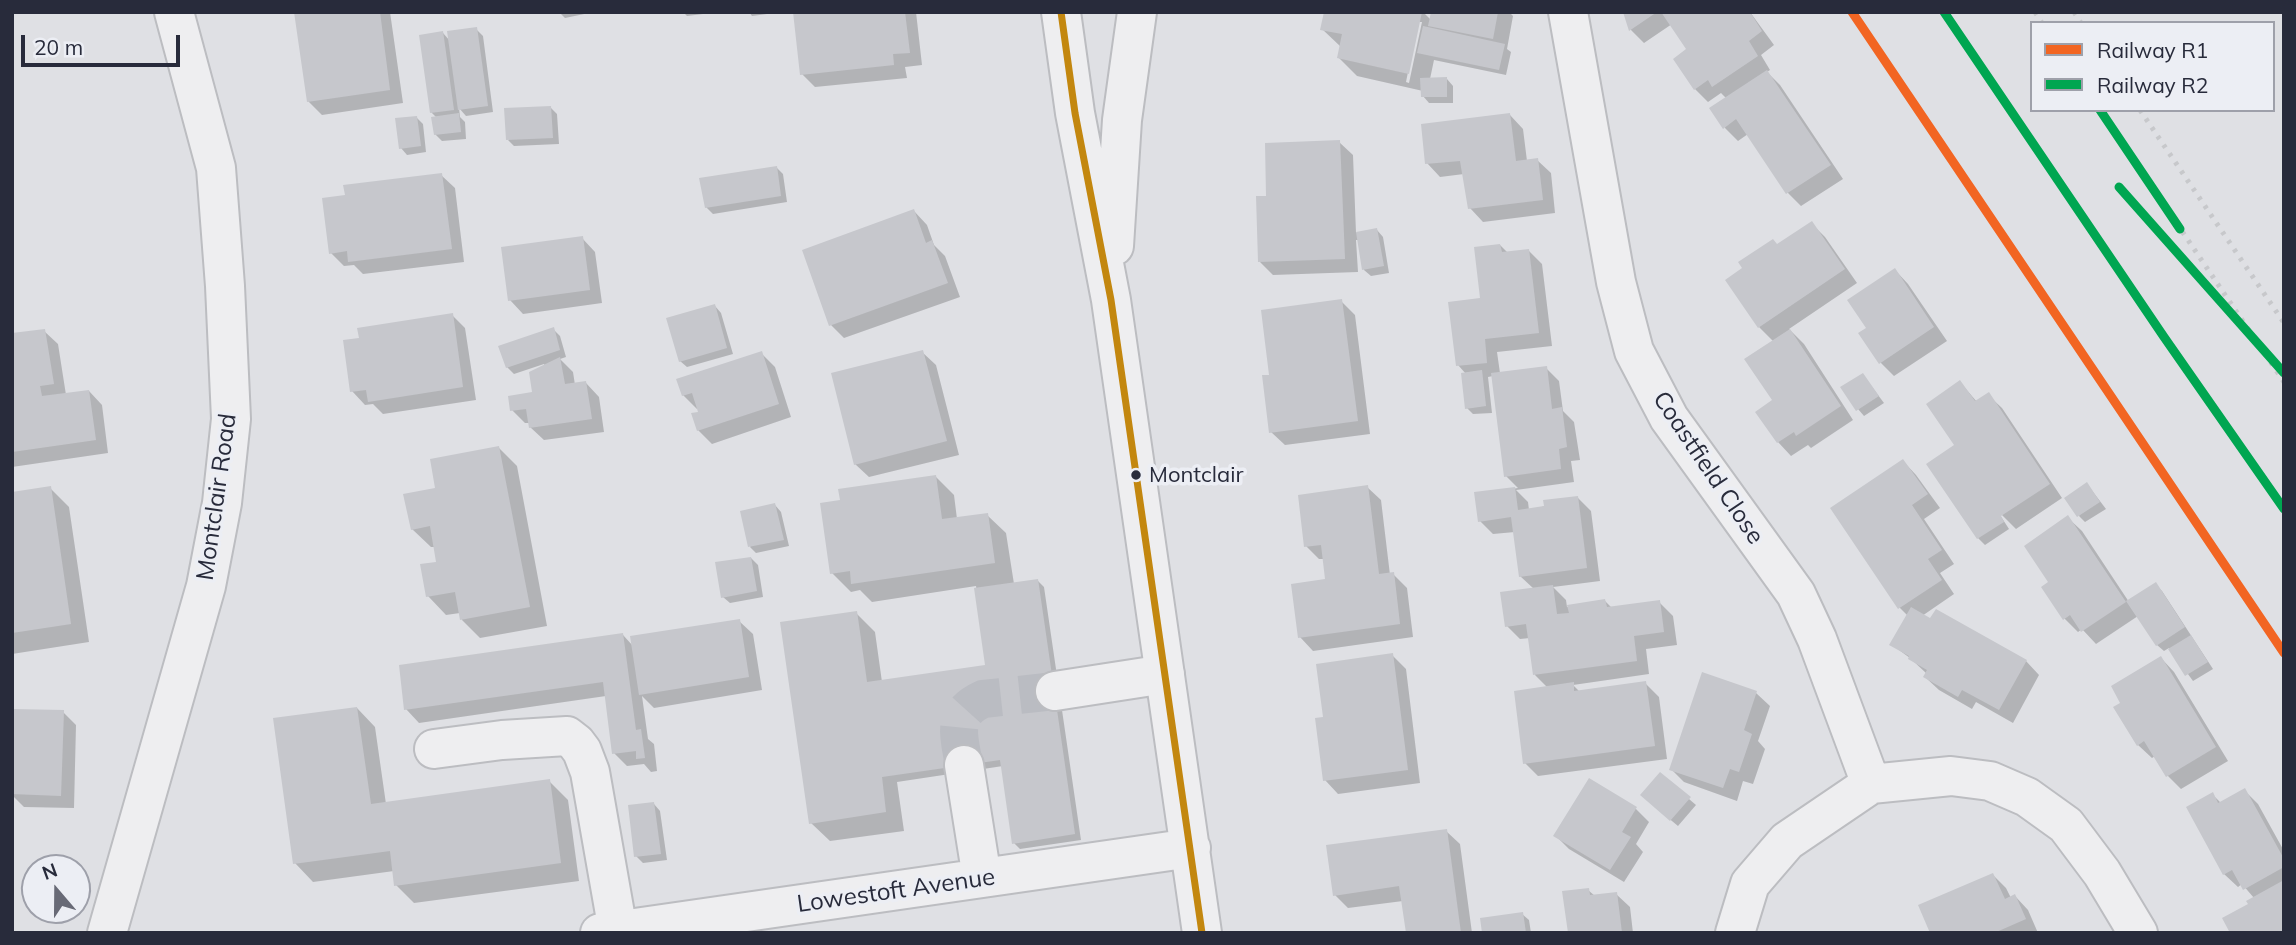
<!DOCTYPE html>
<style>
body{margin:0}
#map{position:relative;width:2296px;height:945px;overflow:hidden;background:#dfe0e4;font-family:Mulish,sans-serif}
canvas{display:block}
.frame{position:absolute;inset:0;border:14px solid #282b3b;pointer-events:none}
.legend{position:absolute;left:2030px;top:21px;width:245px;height:91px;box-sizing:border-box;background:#eceef4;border:2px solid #9ea0aa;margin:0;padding:9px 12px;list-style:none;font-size:21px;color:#282b3b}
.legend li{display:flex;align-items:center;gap:14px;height:35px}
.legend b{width:35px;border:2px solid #9ea0aa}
.north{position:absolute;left:21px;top:854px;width:70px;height:70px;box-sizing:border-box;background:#eceef4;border:2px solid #9ea0aa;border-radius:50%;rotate:340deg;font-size:19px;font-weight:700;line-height:28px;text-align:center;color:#282b3b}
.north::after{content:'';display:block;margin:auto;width:24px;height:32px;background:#686a76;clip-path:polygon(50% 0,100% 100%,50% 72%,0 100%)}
.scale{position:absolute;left:21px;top:35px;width:159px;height:32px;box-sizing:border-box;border:4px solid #282b3b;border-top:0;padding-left:9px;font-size:21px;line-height:24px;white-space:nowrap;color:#282b3b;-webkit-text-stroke:5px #eceef4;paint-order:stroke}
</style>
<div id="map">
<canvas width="2296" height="945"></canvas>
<div class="frame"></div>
<ul class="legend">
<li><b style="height:9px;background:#f26522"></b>Railway R1</li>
<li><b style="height:9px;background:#00a651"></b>Railway R2</li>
</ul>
<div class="north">N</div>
<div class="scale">20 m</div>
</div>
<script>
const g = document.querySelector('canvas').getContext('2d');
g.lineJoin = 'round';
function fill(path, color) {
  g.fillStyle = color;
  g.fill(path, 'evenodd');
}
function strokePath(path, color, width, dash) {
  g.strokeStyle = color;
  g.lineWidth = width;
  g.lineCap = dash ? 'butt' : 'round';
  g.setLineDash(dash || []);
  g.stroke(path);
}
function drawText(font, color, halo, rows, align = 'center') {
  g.font = font + ' Mulish,sans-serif';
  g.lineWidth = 7;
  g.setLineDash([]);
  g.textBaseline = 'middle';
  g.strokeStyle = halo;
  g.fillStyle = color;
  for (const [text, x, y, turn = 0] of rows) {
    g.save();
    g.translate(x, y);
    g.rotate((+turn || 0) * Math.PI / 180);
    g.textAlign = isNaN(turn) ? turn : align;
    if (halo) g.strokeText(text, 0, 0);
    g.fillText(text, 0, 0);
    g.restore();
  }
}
const shadow = new Path2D(`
 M296,12H390L403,103L322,115L308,101Z
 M559,12H594L565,18Z
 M683,12H711V13L687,16Z
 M749,12H782L752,16Z
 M795,12H916L922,65L905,67L907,78L815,87L802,74Z
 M1326,12H1423L1431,20L1433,12H1509L1513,16L1507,49L1511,52L1506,75L1434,60L1430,79H1447L1453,86V103H1429L1423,96V91L1357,76L1339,58L1341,47L1322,29ZM1418,22H1422L1409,83L1406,82Z
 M1625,12H1750L1774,45L1761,55L1770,70L1767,72L1780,85L1843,179L1801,206L1788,193L1748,134L1738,141L1725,128L1726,98L1721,93L1708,102L1695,89L1689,50L1672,24L1644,43L1631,30Z
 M476,29L483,36L493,112L466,116L459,108L460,117L465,122L466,139L442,141L435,134L437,118L431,112L443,33L450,41Z
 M551,108L557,114L559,144L514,146L508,140Z
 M1510,115L1523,129L1527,161L1537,160L1551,173L1555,213L1483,222L1470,208L1464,174L1440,177L1427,163Z
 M416,117L423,124L426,152L407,155L401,148Z
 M1339,142L1353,155L1356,233L1377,230L1383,237L1389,273L1371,276L1364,270L1359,240H1356L1358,272L1273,275L1260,262L1268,197Z
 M776,167L783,174L787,202L713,214L706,207Z
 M441,175L455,188L464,262L363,274L354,265L344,266L331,253L346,197Z
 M914,211L927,225L934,245L945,256L960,297L844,338L831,325Z
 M1812,224L1825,237L1857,283L1789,329L1804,344L1853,420L1811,448L1808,445L1791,456L1778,442L1774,401V342L1759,327L1778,246Z
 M582,238L595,252L602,303L523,314L510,300Z
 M1500,245L1508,253L1529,251L1542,264L1552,346L1497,352L1500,373L1546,368L1559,381L1563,411L1574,422L1580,460L1571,461L1574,482L1516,490L1528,502L1529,510L1578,498L1591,511L1600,581L1553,587L1566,600L1567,607L1605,601L1612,608L1659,602L1673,616L1677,645L1646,649L1649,674L1573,685L1580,692L1645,683L1659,697L1667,759L1538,776L1525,763L1548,688L1535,675L1530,638L1520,639L1507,626L1534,589L1520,576L1515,532L1493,534L1480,521L1476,494L1518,488L1506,476L1493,376L1488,377L1492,413L1473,414L1467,408L1466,374L1458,365Z
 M1895,270L1908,284L1947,341L1894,376L1881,363L1869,329Z
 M1341,301L1355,315L1370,434L1285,445L1271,432V376Z
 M715,306L721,313L733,354L687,367L680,361Z
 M452,315L465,328L476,400L383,414L373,404L365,405L352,391Z
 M553,329L560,336L566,357L560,359L573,372L575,385L586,383L599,397L604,432L544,440L530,427V423H525L512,410L534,394L545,366L544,364L514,374L507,367Z
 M44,331L58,344L66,395L89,391L102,405L108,453L12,467V335Z
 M922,352L936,365L959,455L869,477L855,464Z
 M761,353L775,367L791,417L712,444L698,430L700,413L699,408L697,409L683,395Z
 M1863,375L1884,403L1864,416L1858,409Z
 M1960,382L1977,402L1988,395L2002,408L2062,498L2016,529L2001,514L2000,515L2009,529L1985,545L1978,538L1956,446Z
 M499,448L517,466L547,626L480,638L462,620L460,613L446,615L428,596L438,563L435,547H431L412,529L437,489Z
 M1903,461L1916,475L1940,508L1924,519L1954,564L1940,573L1954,594L1922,616L2026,661L2039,675L2013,723L1976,702L1972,709L1939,690L1925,677L1927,674L1910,658L1892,645L1908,616L1900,608L1832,509Z
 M935,476L954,495L957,519L987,515L1006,533L1014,584L1038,581L1044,587L1081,840L1020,849L1014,843L1003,766L897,782L904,831L830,841L811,823L856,613L875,632L882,682L987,666L976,586L872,602L860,590L851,592L832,573L842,502Z
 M2087,484L2106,509L2085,522L2079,516Z
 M1367,487L1381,500L1390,575L1393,574L1407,588L1413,637L1313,651L1300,637L1327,581L1324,559H1319L1306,546Z
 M50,488L69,507L89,642L12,654V494Z
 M775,505L781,512L789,546L756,553L750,547Z
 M2068,518L2082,531L2129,602L2155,584L2162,591L2213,669L2193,681L2169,648L2164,651L2157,645L2138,616L2096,644L2082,629L2078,632L2064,618L2051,582Z
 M751,558L758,565L763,597L730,603L723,597Z
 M739,621L753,634L762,690L654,708L642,696L648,739L654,744L657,771L651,772L644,764L627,766L614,753L606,696L419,723L406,709L623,635L633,646Z
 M1392,655L1406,669L1420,783L1338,794L1325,780V719Z
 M2161,658L2174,672L2228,761L2181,789L2168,776L2155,756L2152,758L2138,745L2123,703Z
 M1703,674L1756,693L1770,706L1758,741L1765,749L1753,784L1743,781L1737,801L1684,782L1671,769Z
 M357,708L375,727L386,804L549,781L568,800L579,881L414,903L396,885L394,871L313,882L295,863Z
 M12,711L63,712L76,725L74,808L24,807L12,795Z
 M1589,780L1636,809L1649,822L1636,844L1643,852L1624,882L1569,849L1556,836Z
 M2244,790L2258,804L2284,851V933L2250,905L2254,898L2242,884L2238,887L2224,874L2212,794L2221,803Z
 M1689,799L1696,805L1678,826L1649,802Z
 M654,804L660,811L667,860L643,863L636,856Z
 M1446,831L1460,844L1472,933H1407L1403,901L1348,908L1335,895Z
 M1993,875L2006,888L2011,898L2015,896L2028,910L2038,933H1931Z
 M1588,890L1595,896L1616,894L1630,907L1633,933H1569Z
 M1522,914L1529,920L1531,933H1483Z`);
const building = new Path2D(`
 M294,12H380L390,90L307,102Z
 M793,12H905L910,53L893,54L894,65L800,75Z
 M1324,12H1422L1409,74L1337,58L1342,34L1320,30Z
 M1431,12H1498L1493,39L1428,26Z
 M1623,12H1657L1629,31Z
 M1661,12H1750L1762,31L1749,41L1758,56L1712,87L1708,80L1694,90L1673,59L1686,49Z
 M1423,26L1505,44L1499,70L1417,53Z
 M477,27L488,106L458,110L447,31Z
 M443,31L454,110L430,113L419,35Z
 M1767,70L1831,165L1786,194L1736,119L1723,129L1709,108Z
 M1447,77V97H1421L1420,78Z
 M551,106L553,138L506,140L504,108Z
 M459,113L461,132L434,135L431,117Z
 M1510,113L1516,161L1538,158L1543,200L1468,209L1460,161L1425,164L1421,124Z
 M417,116L421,146L399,149L395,118Z
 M1340,140L1345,259L1258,262L1256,196H1266L1265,143Z
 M777,166L781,196L705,208L699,178Z
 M442,173L452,249L348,262L347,251L329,254L322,198L345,195L343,185Z
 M914,209L926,243L932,240L948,283L829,326L802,250Z
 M1812,221L1845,269L1758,328L1725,280L1742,268L1738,262L1773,239L1777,244Z
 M1377,228L1384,266L1362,270L1356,232Z
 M583,236L590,290L508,301L501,247Z
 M1500,244L1502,252L1529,249L1539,333L1485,339L1487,363L1456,366L1448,302L1480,298L1474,247Z
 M1895,268L1934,327L1879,364L1858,333L1866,328L1847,300Z
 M1342,299L1358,421L1269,433L1262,375H1269L1261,310Z
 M715,304L727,348L679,362L666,318Z
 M453,313L463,387L368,402L366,390L350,392L343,340L359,338L357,328Z
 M554,327L560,350L506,368L498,346Z
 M45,329L54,384L40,386L42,396L89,390L96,440L12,452V333Z
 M1790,329L1841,406L1796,436L1794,432L1777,443L1755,412L1772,400L1744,359Z
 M923,350L947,441L854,465L831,373Z
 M762,351L779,404L697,431L691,413L698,412L692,393L682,396L676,379Z
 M560,357L565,384L586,381L592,419L529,428L526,409L510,411L508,396L532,392L529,372Z
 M1547,366L1552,409L1562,407L1567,447L1559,449L1561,469L1504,477L1491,373Z
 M1482,370L1486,406L1465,409L1461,373Z
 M1863,373L1879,396L1856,411L1840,387Z
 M1960,380L1975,401L1989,392L2050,484L2001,516L2004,522L1977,539L1926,464L1954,445L1926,404Z
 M499,446L530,607L460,620L455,592L426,597L420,564L436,562L430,526L411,530L403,494L435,488L430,459Z
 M1903,459L1928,494L1912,505L1942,550L1928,559L1942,580L1898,609L1830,508Z
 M936,475L942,519L988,513L995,563L851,584L850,571L830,574L820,503L840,500L838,489Z
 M2087,482L2100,502L2077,517L2064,498Z
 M1368,485L1379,574L1394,572L1400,624L1298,638L1291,584L1325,579L1321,545L1304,547L1298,495Z
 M51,486L71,624L12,633V492Z
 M1515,487L1518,510L1544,506L1543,500L1578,496L1587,568L1519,577L1511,517L1478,522L1474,492Z
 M775,503L784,540L748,547L740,511Z
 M2068,515L2126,602L2081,632L2070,615L2063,620L2041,587L2048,582L2024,546Z
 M751,557L757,591L721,598L715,562Z
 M1038,579L1075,834L1012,844L1000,760L882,777L886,812L809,824L780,622L857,611L867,682L985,665L974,588Z
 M2156,582L2185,627L2156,646L2126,601Z
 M1553,585L1557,614L1569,613L1567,605L1605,599L1607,607L1660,600L1664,632L1634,636L1637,661L1533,675L1526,624L1505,627L1500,592Z
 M1911,607L1930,618L1936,609L2027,660L1999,710L1962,690L1958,697L1923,677L1927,670L1908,659L1909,656L1889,645Z
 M740,619L749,677L639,695L630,636Z
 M623,633L636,730L641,729L645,758L636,759V751L612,754L603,682L404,710L399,665Z
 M2191,635L2208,662L2185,676L2168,649Z
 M1393,653L1408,770L1323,781L1315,718L1323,717L1316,664Z
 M2161,656L2216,747L2166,777L2144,741L2137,746L2113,707L2120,703L2111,686Z
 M1702,672L1757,691L1744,730L1752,734L1739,772L1730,769L1723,788L1669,770Z
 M1646,681L1655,746L1523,764L1514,691L1574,682V691Z
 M357,707L371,804L550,779L561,863L394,886L390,851L293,864L273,718Z
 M12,709L64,710L61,796L12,794Z
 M1660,772L1691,797L1670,821L1640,795Z
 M1589,778L1637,807L1622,832L1631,837L1610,870L1553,836Z
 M2245,788L2284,859V867L2243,890L2232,870L2223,875L2186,807L2213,792L2218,803Z
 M654,802L661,854L634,857L628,805Z
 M1447,829L1461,933H1406L1399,886L1333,896L1326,845Z
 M1993,873L2005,899L2015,894L2026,919L1994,933H1930L1918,905Z
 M2284,880V933H2230L2222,918L2248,904L2246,901Z
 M1589,888L1590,895L1617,892L1622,933H1568L1562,891Z
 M1523,912L1526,933H1482L1480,918Z`);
const minorTunnel = new Path2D(`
 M964,765C959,736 950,714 983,699L1055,691`);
const minor = new Path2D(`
 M1061,12L1075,113L1111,300L1202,933
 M1568,12L1616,282L1634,351L1669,418L1796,594L1817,639L1871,784
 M1114,246L1122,120L1137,12
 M1055,691L1165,674
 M434,749L502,740L567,736L576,743L582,751L590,772L618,931
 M964,765L982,878
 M107,933L206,586L222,503L231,419L225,286L216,168L174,12
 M600,933L1191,848
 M1735,933L1750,884L1787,841L1871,784L1951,776L1990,781L2027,797L2066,825L2102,873L2138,933`);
const rail = new Path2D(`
 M2035,12L2042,23
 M2074,12L2081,23
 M2100,110L2284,382
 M2140,110L2284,323`);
const bus1 = new Path2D(`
 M1061,12L1075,113L1111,300L1202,933`);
const rail1 = new Path2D(`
 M1852,12L2284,653`);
const rail2 = new Path2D(`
 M1944,12L2164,337L2284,509
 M2100,110L2180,229
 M2119,187L2284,373`);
const markers = [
 [1136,475,6,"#282b3b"]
];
const busNames = [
 ["Montclair",1149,475]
];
const streetNames = [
 ["Coastfield Close",1708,468,56],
 ["Montclair Road",217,497,-82],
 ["Lowestoft Avenue",896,891,-8]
];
fill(shadow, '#0003');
fill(building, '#c6c7cc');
strokePath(minorTunnel, '#babcc2', 38, [38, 19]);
strokePath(minor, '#bcbdc1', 42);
strokePath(minor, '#eeeef0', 38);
strokePath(rail, '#c7c8cb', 5, [3.5, 7]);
strokePath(bus1, '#c3870f', 7);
strokePath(rail1, '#f26522', 9);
strokePath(rail2, '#00a651', 9);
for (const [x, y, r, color] of markers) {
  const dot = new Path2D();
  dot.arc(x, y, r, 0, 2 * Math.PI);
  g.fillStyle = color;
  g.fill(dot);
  strokePath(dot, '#eceef4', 2.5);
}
drawText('22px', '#282b3b', '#eceef4', busNames, 'left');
drawText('24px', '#282b3b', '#eceef4', streetNames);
</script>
